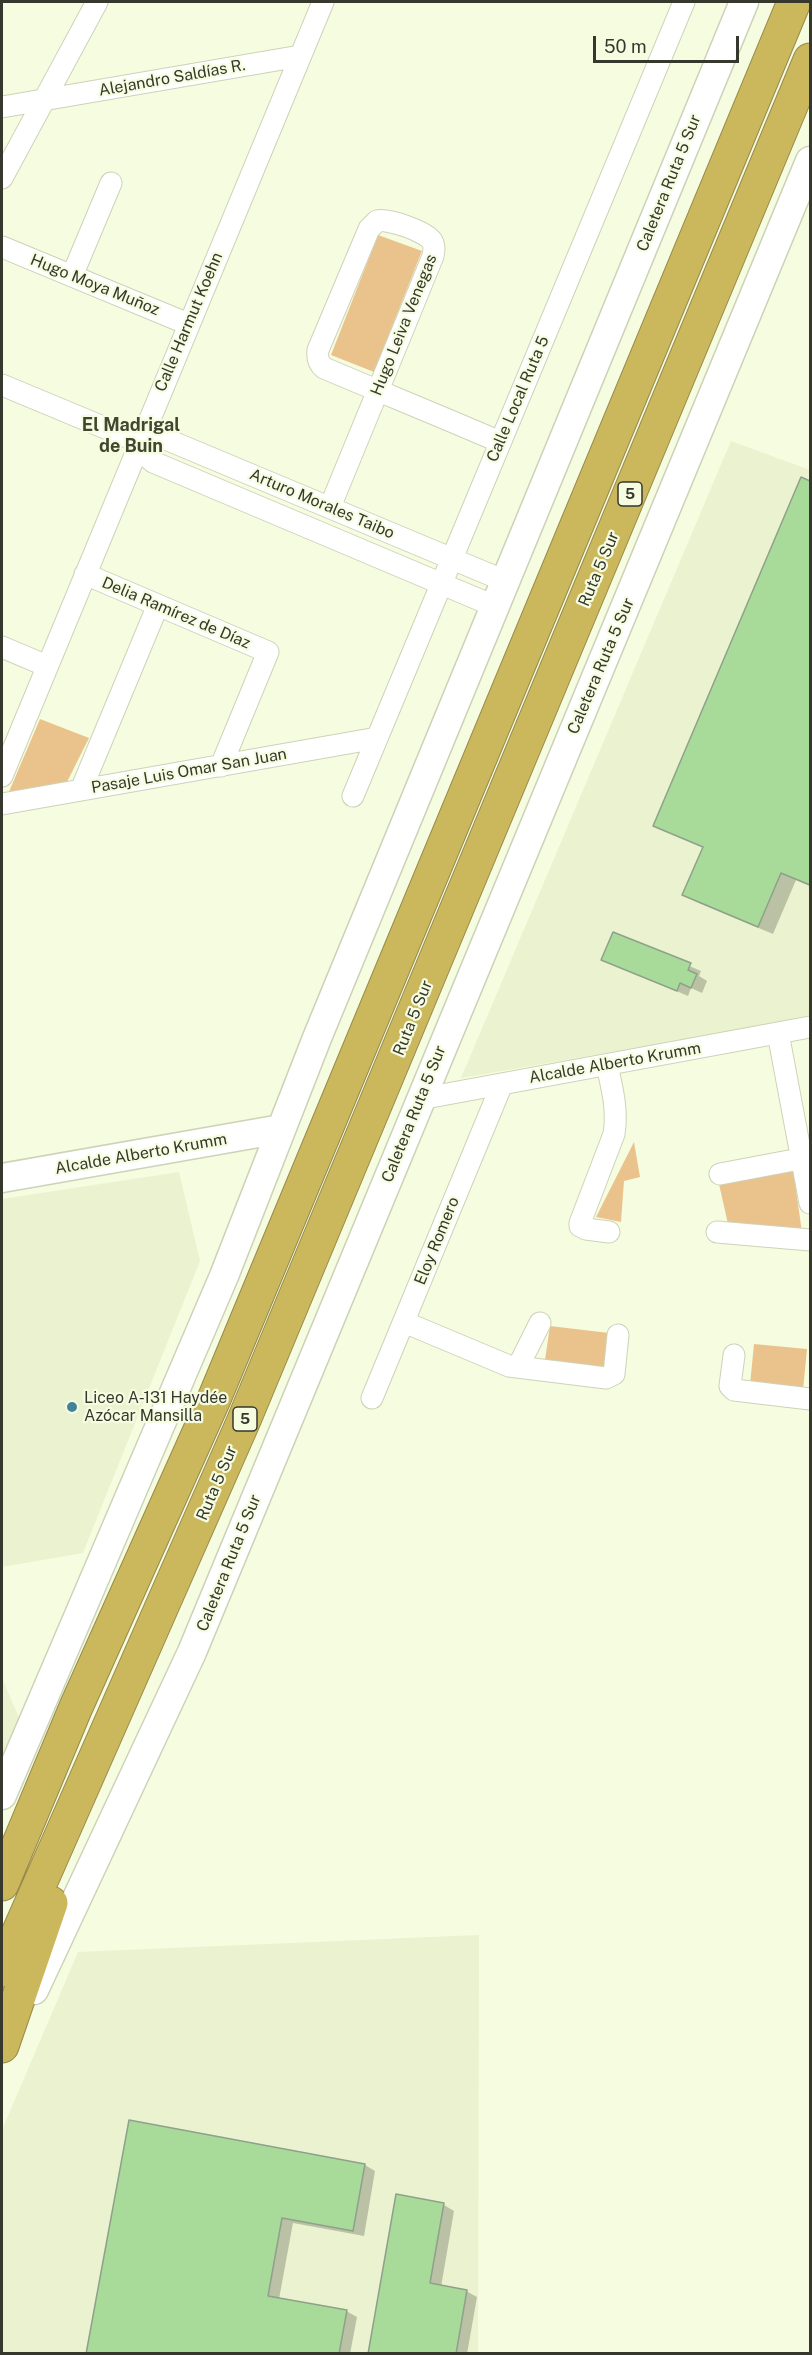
<!DOCTYPE html>
<meta charset="utf-8">
<style>
body{margin:0}
#map{position:relative;width:812px;height:2355px;overflow:hidden;background:#f6fce0;font-family:"Public Sans",sans-serif}
canvas{display:block}
.frame{position:absolute;inset:0;border:3px solid #36382e;pointer-events:none}
.scale{position:absolute;left:593px;top:36px;width:146px;height:27px;box-sizing:border-box;border:3px solid #36382e;border-top:0;padding-left:8px;font-size:18px;line-height:21px;white-space:nowrap;color:#36382e;-webkit-text-stroke:4px #f6fce0;paint-order:stroke}
</style>
<div id="map">
<canvas width="812" height="2355"></canvas>
<div class="frame"></div>
<div class="scale">50 m</div>
</div>
<script>
const g = document.querySelector('canvas').getContext('2d');
g.lineJoin = 'round';
function fill(path, color) {
  g.fillStyle = color;
  g.fill(path, 'evenodd');
}
function strokePath(path, color, width, dash) {
  g.strokeStyle = color;
  g.lineWidth = width;
  g.lineCap = dash ? 'butt' : 'round';
  g.setLineDash(dash || []);
  g.stroke(path);
}
function drawText(font, color, halo, rows, align = 'center') {
  g.font = font + ' "Public Sans",sans-serif';
  g.lineWidth = 4.5;
  g.setLineDash([]);
  g.textBaseline = 'middle';
  g.strokeStyle = halo;
  g.fillStyle = color;
  for (const [text, x, y, turn = 0] of rows) {
    g.save();
    g.translate(x, y);
    g.rotate((+turn || 0) * Math.PI / 180);
    g.textAlign = isNaN(turn) ? turn : align;
    if (halo) g.strokeText(text, 0, 0);
    g.fillText(text, 0, 0);
    g.restore();
  }
}
const built = new Path2D(`
 M731,441L810,470V1018L461,1078Z
 M179,1172L200,1261L83,1553L2,1567V1199Z
 M2,1678L19,1718L2,1759Z
 M479,1935L478,2353L2,2354V2130L78,1952Z`);
const green = new Path2D(`
 M378,235L422,251L374,372L331,355Z
 M40,719L89,738L65,786L8,794Z
 M634,1142L640,1177L624,1181L621,1222L596,1217Z
 M793,1169L802,1232L728,1224L719,1184Z
 M550,1326L609,1333L605,1368L545,1360Z
 M754,1344L807,1349L803,1390L750,1385Z`);
const shadow = new Path2D(`
 M802,479L810,483V886L796,880L773,934L699,903L684,895L704,848L655,826Z
 M614,934L701,971L699,976L707,981L702,993L691,988L688,996L603,959Z
 M130,2122L365,2165L375,2171L364,2236L293,2223L279,2299L346,2311L357,2317L350,2354H88Z
 M444,2205L454,2211L441,2287L466,2291L477,2297L467,2354H369Z`);
const building = new Path2D(`
 M801,477L810,481V885L781,873L758,927L682,895L703,847L653,826Z
 M613,932L691,963L688,970L697,974L691,988L680,983L677,991L601,960Z
 M129,2120L365,2164L353,2231L282,2218L268,2296L347,2310L339,2354H86Z
 M396,2194L444,2203L430,2283L467,2290L456,2354H368Z`);
const street = new Path2D(`
 M2,107L300,56
 M2,178L97,2
 M2,247L188,324
 M72,276L111,183
 M2,385L139,442L143,453L153,462L494,606
 M139,442L154,437L168,440L505,581
 M330,507C364,424 399,340 433,256C434,250 435,246 432,241C427,232 388,218 377,221L369,229L318,350C317,358 318,363 324,368C383,393 442,417 500,442
 M85,574L268,652L221,766
 M2,647L47,666
 M2,776L323,2
 M81,790L158,605
 M353,796L684,2
 M2,804L377,738
 M778,1033L810,1203
 M607,1065C612,1088 618,1110 614,1134L580,1223V1226L586,1229L609,1232
 M420,1099L810,1027
 M720,1174L810,1157
 M717,1232L810,1240
 M404,1322L509,1366L606,1378L614,1374L618,1335
 M734,1355L730,1386L734,1390L810,1399
 M518,1367L540,1323
 M372,1398L502,1084`);
const secondary = new Path2D(`
 M2,1178L281,1129
 M2,1795L224,1276L317,1038L744,2
 M34,1990L192,1652L810,161`);
const highway = new Path2D(`
 M2,1884L76,1707L214,1399L794,2
 M2,1970L244,1420L810,60
 M2,2046L51,1903`);
const markers = [
 [72,1407,6,"#458398"]
];
const shields = [
 [630,494,24],
 [245,1419,24]
];
const shieldNames = [
 ["5",630,494],
 ["5",245,1419]
];
const streetNames = [
 ["Alejandro Saldías R.",172,78,-10],
 ["Caletera Ruta 5 Sur",669,183,-68],
 ["Hugo Moya Muñoz",95,285,22],
 ["Calle Harmut Koehn",189,322,-67],
 ["Hugo Leiva Venegas",404,325,-68],
 ["Calle Local Ruta 5",518,399,-67],
 ["Arturo Morales Taibo",322,504,23],
 ["Ruta 5 Sur",599,569,-67],
 ["Delia Ramírez de Díaz",176,613,23],
 ["Caletera Ruta 5 Sur",601,666,-67],
 ["Pasaje Luis Omar San Juan",189,771,-10],
 ["Ruta 5 Sur",413,1018,-68],
 ["Alcalde Alberto Krumm",615,1063,-10],
 ["Caletera Ruta 5 Sur",414,1114,-68],
 ["Alcalde Alberto Krumm",141,1154,-10],
 ["Eloy Romero",437,1241,-68],
 ["Ruta 5 Sur",217,1483,-67],
 ["Caletera Ruta 5 Sur",229,1563,-68]
];
const poiNames = [
 ["Liceo A-131 Haydée",84,1398],
 ["Azócar Mansilla",84,1416]
];
const neighbourhoodNames = [
 ["El Madrigal",131,425],
 ["de Buin",131,446]
];
fill(built, '#eaf2cf');
fill(green, '#eac38c');
fill(shadow, '#0003');
fill(building, '#a8db9a');
strokePath(building, '#8fa18a', 1.5);
strokePath(street, '#cdd3b8', 23);
strokePath(secondary, '#cdd3b8', 31);
strokePath(highway, '#978b4c', 35);
strokePath(street, '#fff', 21);
strokePath(secondary, '#fff', 28);
strokePath(highway, '#cbb75c', 33);
for (const [x, y, r, color] of markers) {
  const dot = new Path2D();
  dot.arc(x, y, r, 0, 2 * Math.PI);
  g.fillStyle = color;
  g.fill(dot);
  strokePath(dot, '#f6fce0', 2);
}
for (const [x, y, w] of shields) {
  const box = new Path2D();
  box.roundRect(x - w / 2, y - 12, w, 24, 4.5);
  g.fillStyle = '#f6fce0';
  g.fill(box);
  strokePath(box, '#36382e', 1.5);
}
drawText('bold 15px', '#36382e', null, shieldNames);
drawText('16px', '#36382e', '#f6fce0', streetNames);
drawText('16px', '#36382e', '#f6fce0', poiNames, 'left');
drawText('bold 18px', '#41462f', '#f6fce0', neighbourhoodNames);
</script>
